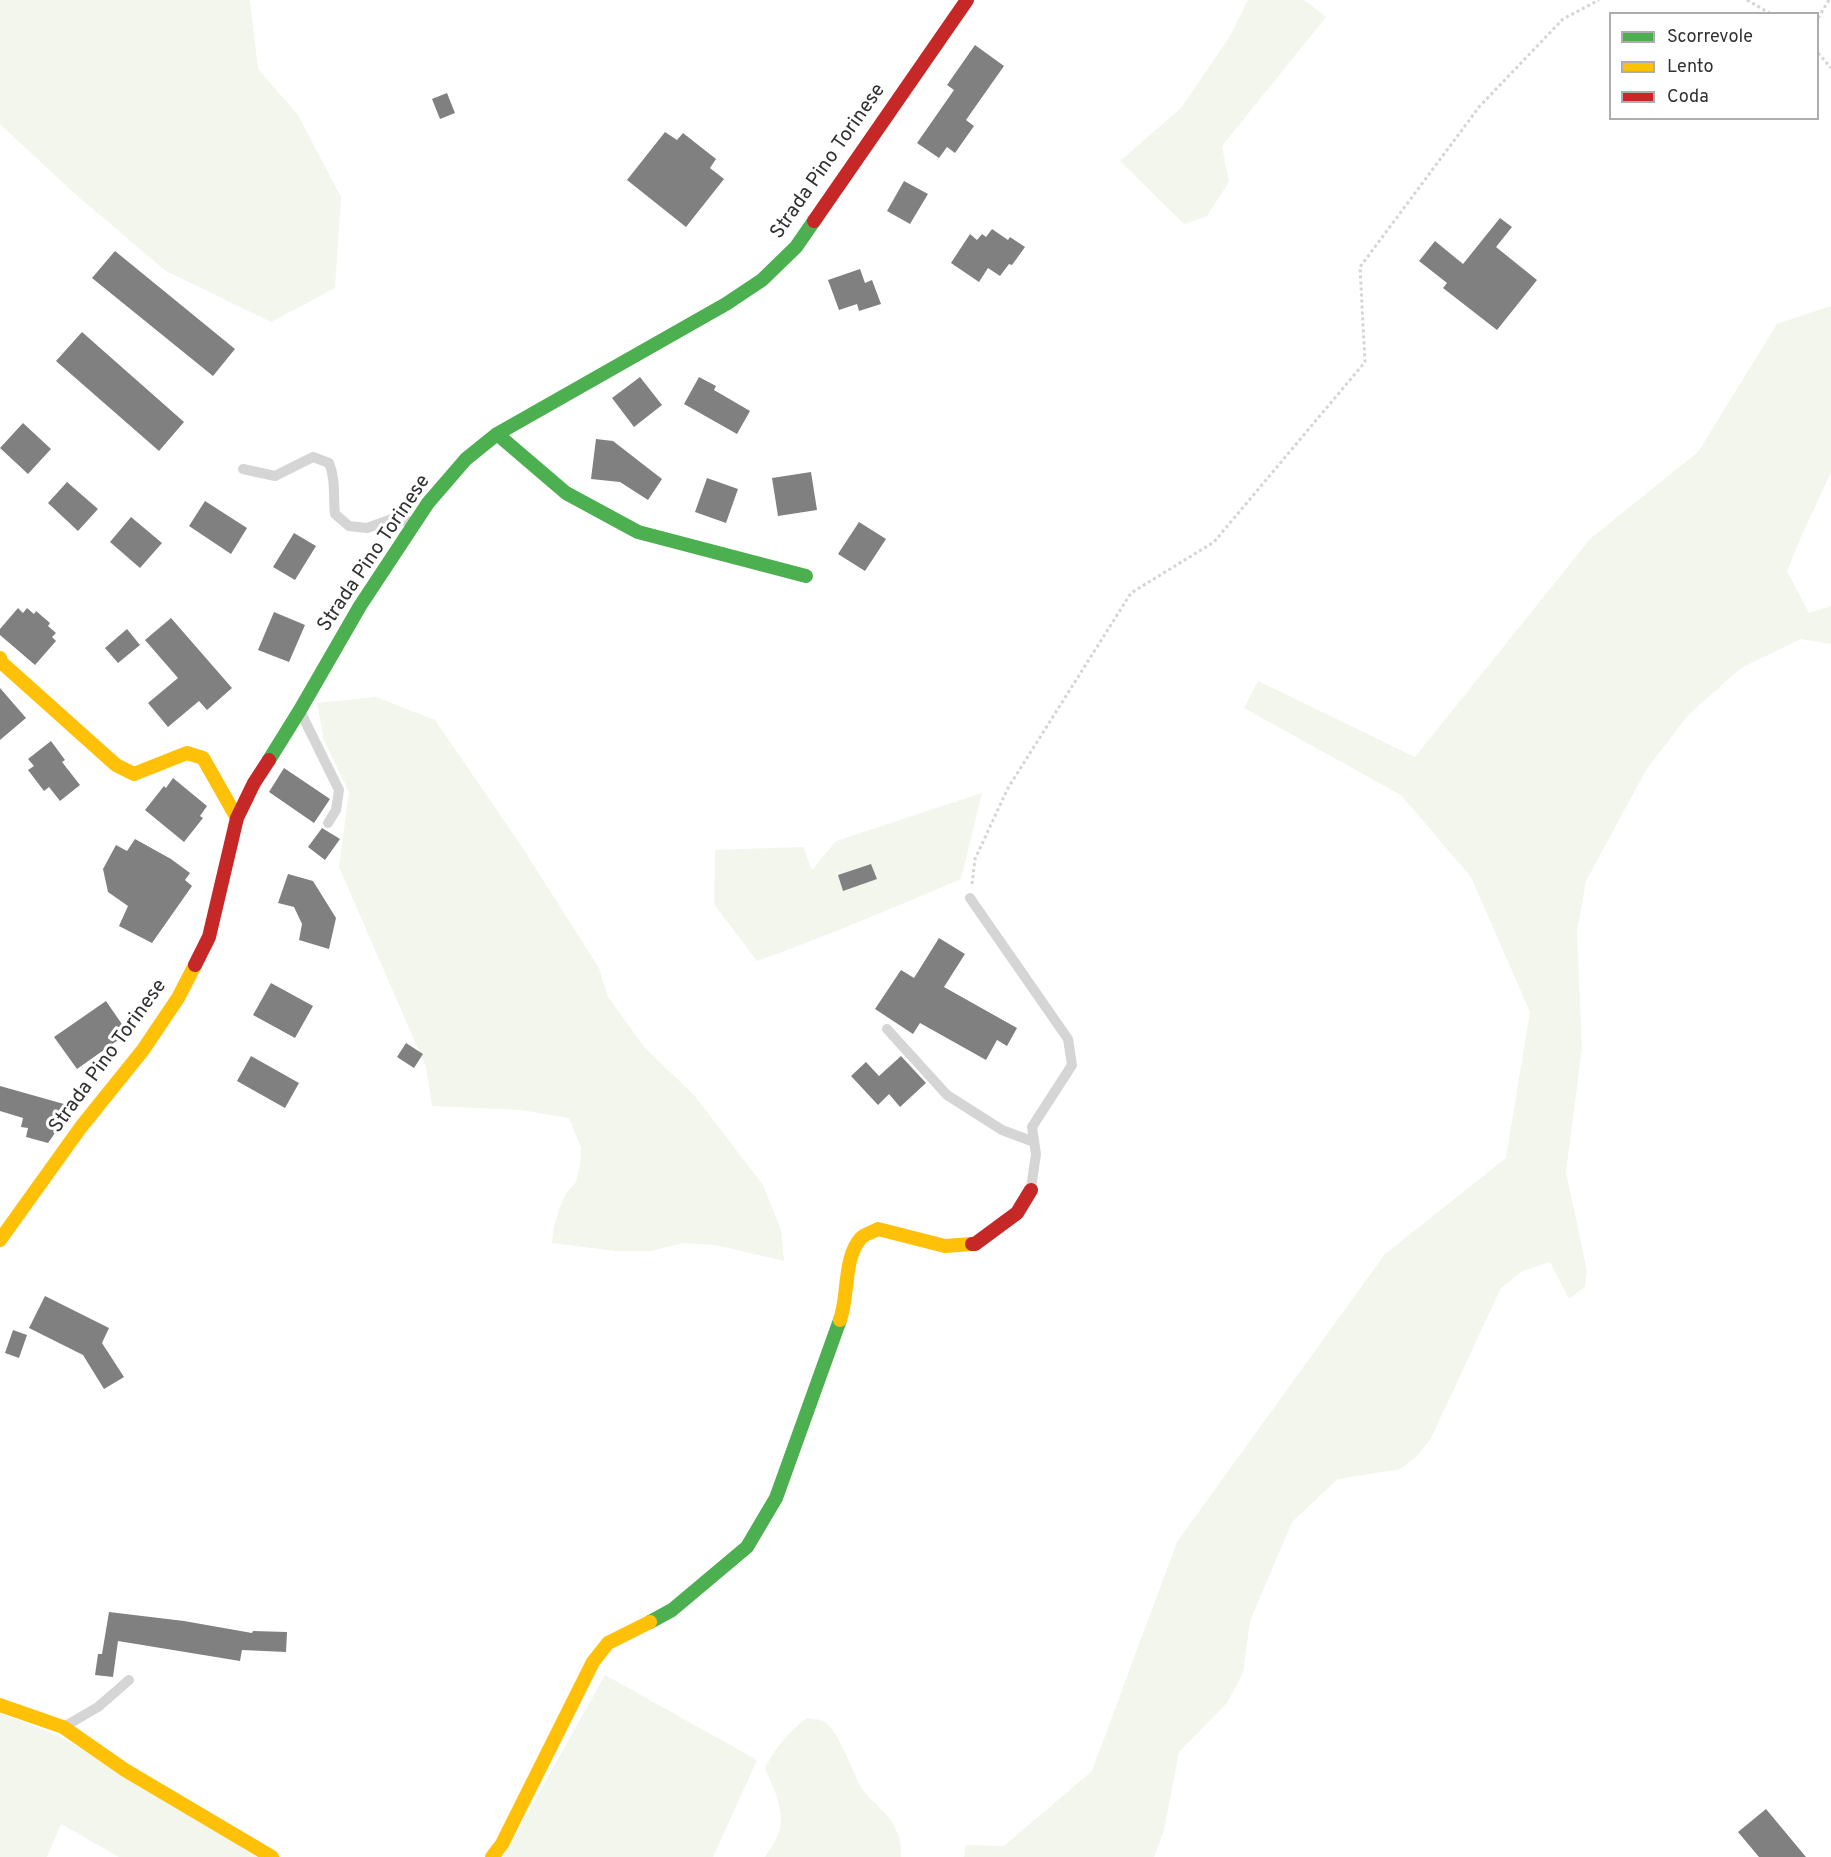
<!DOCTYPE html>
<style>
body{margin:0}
#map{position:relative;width:1831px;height:1857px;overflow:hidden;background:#fff;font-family:Overpass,sans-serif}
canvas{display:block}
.legend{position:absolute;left:1609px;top:12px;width:210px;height:108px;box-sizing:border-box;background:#fff;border:2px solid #adadad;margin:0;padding:8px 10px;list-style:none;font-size:18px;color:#313131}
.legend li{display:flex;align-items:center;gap:12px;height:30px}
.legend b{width:30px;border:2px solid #adadad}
</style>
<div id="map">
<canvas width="1831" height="1857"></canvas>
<ul class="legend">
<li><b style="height:8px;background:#4caf50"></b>Scorrevole</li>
<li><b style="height:8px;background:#ffc107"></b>Lento</li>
<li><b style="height:8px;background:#c62828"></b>Coda</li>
</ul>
</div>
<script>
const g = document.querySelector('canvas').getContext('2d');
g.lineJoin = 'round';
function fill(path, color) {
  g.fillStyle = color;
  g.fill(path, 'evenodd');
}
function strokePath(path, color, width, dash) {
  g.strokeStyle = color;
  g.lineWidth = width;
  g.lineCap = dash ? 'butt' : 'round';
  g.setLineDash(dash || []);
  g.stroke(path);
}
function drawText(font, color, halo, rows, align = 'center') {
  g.font = font + ' Overpass,sans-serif';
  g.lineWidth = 6;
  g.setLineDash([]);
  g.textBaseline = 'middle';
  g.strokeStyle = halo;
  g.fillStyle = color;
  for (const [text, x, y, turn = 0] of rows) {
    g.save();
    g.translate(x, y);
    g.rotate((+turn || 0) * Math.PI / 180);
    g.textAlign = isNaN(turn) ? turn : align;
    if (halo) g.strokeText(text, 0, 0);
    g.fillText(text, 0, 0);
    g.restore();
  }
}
const green = new Path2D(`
 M0,0H250L258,69L298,115L341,197L335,288L271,322L166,271L75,194L0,124Z
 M1248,0H1304L1326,17L1222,146L1229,182L1207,216L1184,224L1120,161L1181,108L1229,38Z
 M1831,306V472L1801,537L1787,571L1809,613L1831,606V644L1801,639L1741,668L1688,715L1646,770L1586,881L1577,931L1582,1048L1566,1172L1587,1271L1585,1287L1569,1299L1550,1262L1522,1271L1501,1288L1430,1440L1417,1456L1400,1469L1338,1479L1292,1522L1250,1621L1243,1673L1227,1703L1179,1752L1164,1830L1154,1857H964L966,1845L1004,1846L1092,1771L1177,1542L1385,1254L1506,1158L1530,1012L1471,877L1401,795L1244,708L1258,681L1415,757L1590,539L1698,452L1777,324Z
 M376,697L435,720L522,847L599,968L608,997L645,1048L694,1095L763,1185L781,1230L784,1261L716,1245L682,1243L651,1251H616L552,1243L554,1226L559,1210L565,1195L576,1182L580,1165L581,1148L569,1118L521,1110L432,1106L426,1067L339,867L349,792L324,740L317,703Z
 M982,793L961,879C894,908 826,936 757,961L714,904L715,850L803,847L812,870L836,841Z
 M605,1675L757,1760L713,1857H503Z
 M0,1713L59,1736L261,1857H119L61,1824L47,1857H0Z
 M807,1718C812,1719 821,1719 825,1722C839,1732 852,1771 861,1787C871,1803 889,1812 896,1830C900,1838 902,1848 901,1857H765C770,1849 777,1840 779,1832C786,1810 773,1788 765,1768C775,1747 789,1732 807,1718Z`);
const building = new Path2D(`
 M975,45L1004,66L966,120L974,126L955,153L947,147L939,158L917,143L954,90L947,85Z
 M447,93L455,113L440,119L432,99Z
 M665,132L677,140L683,133L716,159L710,168L724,179L686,227L627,180Z
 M904,181L928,194L910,224L887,211Z
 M1500,218L1512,227L1496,247L1537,280L1497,330L1443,288L1447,283L1419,261L1435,241L1463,264Z
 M992,229L1008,240L1010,237L1025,247L1012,265L1009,264L1000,276L988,268L979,282L951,263L970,234L977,240L982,234L986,237Z
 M115,251L235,349L213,376L92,278Z
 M860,269L865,283L872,280L881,304L859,311L857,304L839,310L828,280Z
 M82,332L184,422L159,451L56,361Z
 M640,377L662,405L634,427L612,398Z
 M699,377L716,386L714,390L750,411L737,434L684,404Z
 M23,423L51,449L28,474L0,448Z
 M596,439L613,441L662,479L648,500L620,482L591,479Z
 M811,472L817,510L778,516L772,478Z
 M707,478L738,489L726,523L695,512Z
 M67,482L98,509L78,531L48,503Z
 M205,501L247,528L231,554L189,526Z
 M131,517L162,543L140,568L110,542Z
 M859,522L886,539L865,571L838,554Z
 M294,533L316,546L295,580L273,567Z
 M18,608L23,613L27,608L34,614L36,611L50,623L48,626L56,633L52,637L56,641L35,665L0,635V629Z
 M274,612L305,625L289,662L258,650Z
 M171,618L232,688L207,710L199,701L168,727L148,703L178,678L145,640Z
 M127,629L140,645L118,663L105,648Z
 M0,688L26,718L0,740Z
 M51,741L65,760L62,762L80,785L60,801L49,787L44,791L28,770L34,766L28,759Z
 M284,768L330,799L314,823L269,792Z
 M173,778L207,806L200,816L203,818L184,842L145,810L164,786L166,788Z
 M322,828L340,839L325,860L308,847Z
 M135,839L171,859L190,873L185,880L192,886L152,943L119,926L128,906L108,892L103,869L116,845L127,851Z
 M871,864L877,879L843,891L838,875Z
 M288,874L313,881L336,918L329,949L299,940L302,924L294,907L278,903Z
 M939,938L965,954L944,987L1017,1028L1007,1046L997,1040L986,1060L920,1023L913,1034L875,1009L901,970L914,978Z
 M271,983L313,1006L295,1038L253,1015Z
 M106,1001L128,1033L77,1069L54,1037Z
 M406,1043L423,1054L414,1068L397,1057Z
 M251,1056L299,1083L285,1108L237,1081Z
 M901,1056L926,1083L900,1107L889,1094L878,1105L851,1076L866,1062L879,1076Z
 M0,1086L64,1104L55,1133L48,1143L26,1137L28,1128L21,1127L23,1118L0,1111Z
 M45,1296L109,1328L102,1343L124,1377L104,1389L83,1355L29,1328Z
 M13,1330L27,1335L19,1358L5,1353Z
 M109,1612L184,1621L252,1633L253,1631L287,1632L286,1652L242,1650L240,1661L118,1641L113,1677L95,1675L98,1654H102Z
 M1766,1809L1806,1857H1759L1738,1832Z`);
const path = new Path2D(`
 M1747,0L1771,14
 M1818,18L1829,0
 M1818,53L1831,68
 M972,884L975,859L1008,788L1131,593L1214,542L1365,362L1360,267L1479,107L1563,19L1599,0`);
const lane = new Path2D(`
 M243,469L275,476L313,457L329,463C336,479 333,497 335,514L349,526L367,528L392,519L413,522
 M301,713L339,790L336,810L328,823
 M970,898L1068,1039L1072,1065L1032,1127L1036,1154L1031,1188
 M887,1029L947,1095L1002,1130L1034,1142
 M67,1725L98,1707L129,1680`);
const fast = new Path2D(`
 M497,434L566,493L638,532L806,576
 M269,760L300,710L360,606L428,503L466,459L497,434L726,304L762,280L796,247L814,221
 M650,1622L672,1610L747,1547L776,1498L840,1320`);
const slow = new Path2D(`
 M0,658L2,663L116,765L134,774L187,753L203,758L237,818
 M0,1240L81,1127L143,1050L178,998L195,965
 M840,1320C849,1295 843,1258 861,1238C865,1234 873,1232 878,1229L945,1246L972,1244
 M0,1705L63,1727L125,1770L272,1857
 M492,1857L502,1844L593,1662L608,1643L650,1622`);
const jam = new Path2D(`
 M814,221L967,0
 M195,965L209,937L237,818L254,783L269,760
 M972,1244H975L1017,1213L1031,1190`);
const streetNames = [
 ["Strada Pino Torinese",829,162,-55],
 ["Strada Pino Torinese",375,554,-56],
 ["Strada Pino Torinese",109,1057,-54]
];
fill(green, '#f2f6ed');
fill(building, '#808080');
strokePath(path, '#d5d5d5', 3, [3, 3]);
strokePath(lane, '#d5d5d5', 10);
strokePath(fast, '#4caf50', 14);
strokePath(slow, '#ffc107', 14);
strokePath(jam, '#c62828', 14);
drawText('20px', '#313131', '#fff', streetNames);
</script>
